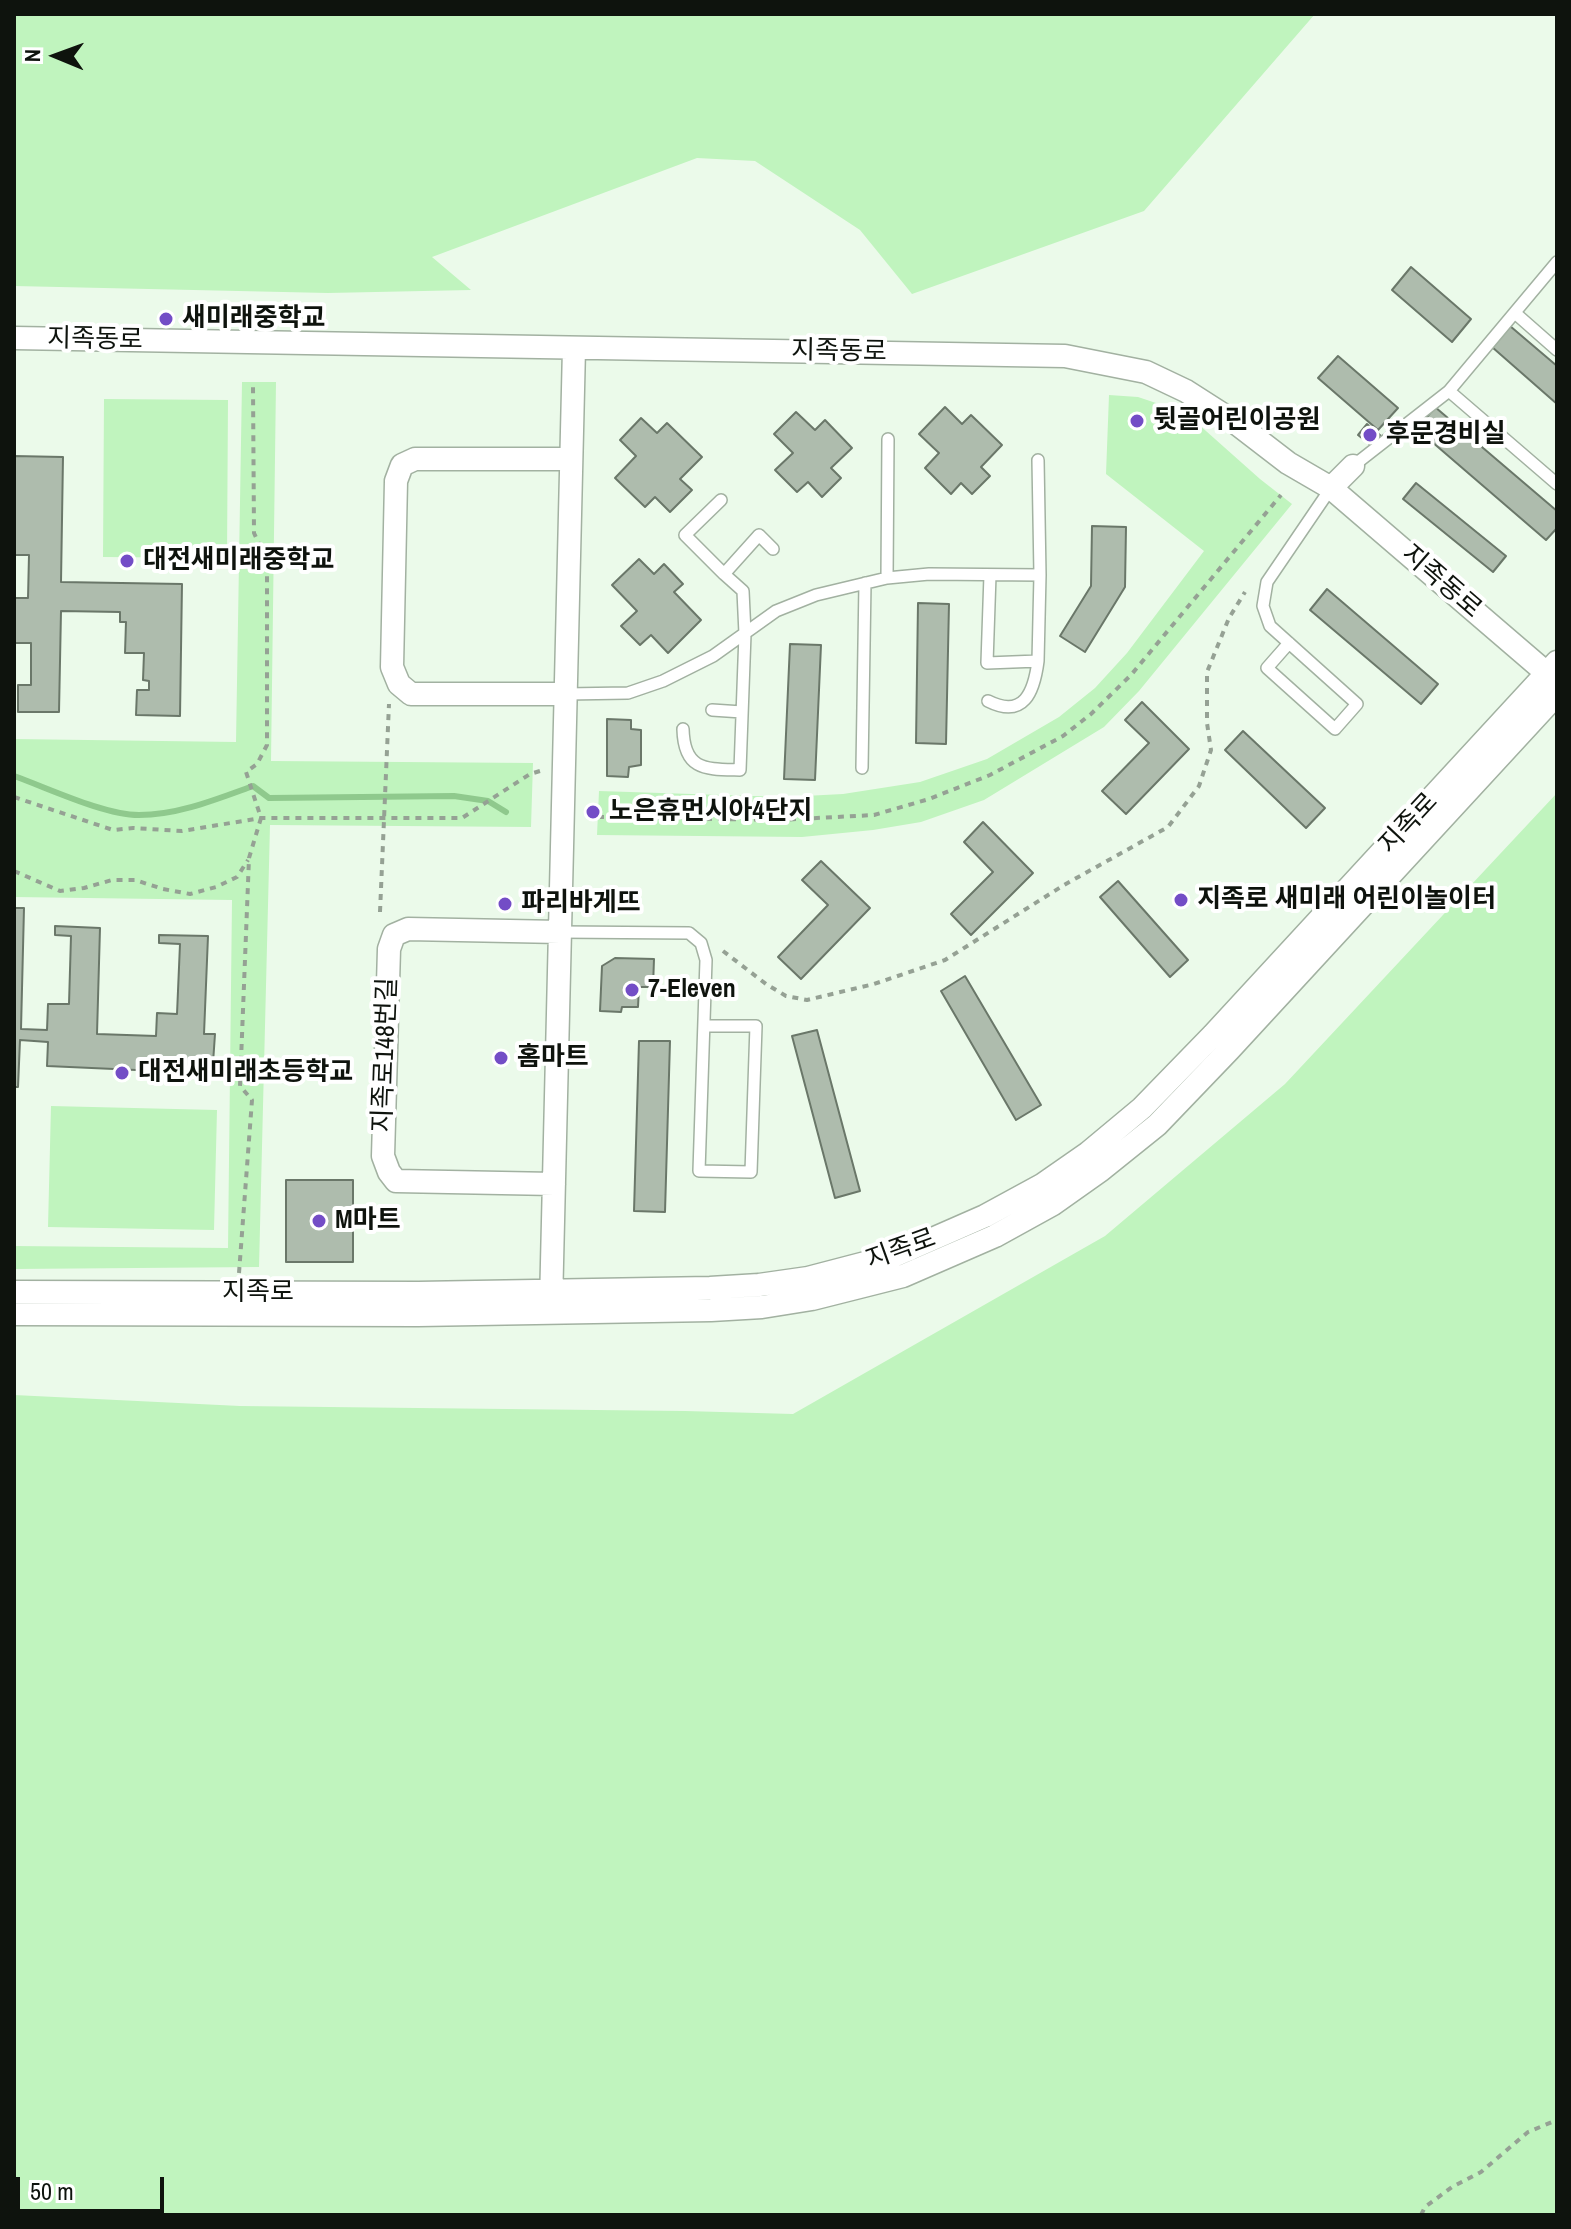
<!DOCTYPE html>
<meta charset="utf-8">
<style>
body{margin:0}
#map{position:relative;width:1571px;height:2229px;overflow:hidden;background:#ebfaea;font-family:"Archivo Narrow",sans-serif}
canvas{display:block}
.frame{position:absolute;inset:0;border:16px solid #0e130d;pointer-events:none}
.north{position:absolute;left:16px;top:16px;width:80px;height:80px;-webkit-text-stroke:6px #fff;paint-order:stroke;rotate:271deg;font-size:22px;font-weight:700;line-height:32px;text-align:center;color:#0e130d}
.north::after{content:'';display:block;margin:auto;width:28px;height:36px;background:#0e130d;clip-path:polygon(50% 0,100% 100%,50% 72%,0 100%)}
.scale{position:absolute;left:16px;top:2177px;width:148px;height:36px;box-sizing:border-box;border:4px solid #0e130d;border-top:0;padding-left:10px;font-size:24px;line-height:28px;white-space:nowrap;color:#0e130d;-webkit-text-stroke:6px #fff;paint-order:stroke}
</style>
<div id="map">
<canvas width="1571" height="2229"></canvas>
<div class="frame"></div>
<div class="north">N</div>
<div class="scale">50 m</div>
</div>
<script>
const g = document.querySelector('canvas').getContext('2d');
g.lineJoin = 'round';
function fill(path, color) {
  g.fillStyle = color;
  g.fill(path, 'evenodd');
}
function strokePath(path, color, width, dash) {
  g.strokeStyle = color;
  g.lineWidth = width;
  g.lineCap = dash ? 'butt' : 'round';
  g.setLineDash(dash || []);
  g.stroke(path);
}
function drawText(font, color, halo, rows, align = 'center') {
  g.font = font + ' "Archivo Narrow","Noto Sans KR",sans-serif';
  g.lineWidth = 8;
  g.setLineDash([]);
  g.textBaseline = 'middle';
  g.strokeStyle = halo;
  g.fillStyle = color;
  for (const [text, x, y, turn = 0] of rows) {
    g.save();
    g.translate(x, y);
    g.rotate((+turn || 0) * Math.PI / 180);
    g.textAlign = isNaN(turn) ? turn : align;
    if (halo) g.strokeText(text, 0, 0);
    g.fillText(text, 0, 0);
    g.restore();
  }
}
const green = new Path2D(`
 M14,14H1315L1144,211L912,294L860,230L755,161L697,158L432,257L471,290L328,293L14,286Z
 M242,382H276L271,761L533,763L531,827L270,825L259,1267L14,1269V1246L228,1248L232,900L14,897V739L236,742Z
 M1109,395L1138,397L1162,405L1197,423L1260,479L1292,504L1139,691L1104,727L984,800L921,822L873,830L802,837L597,835L599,791L785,797L843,794L920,782L987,759L1059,717L1095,688L1127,653L1204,551L1106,474Z
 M104,399L228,400L227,558L103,557Z
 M1557,793V2215H14V1395L240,1406L685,1411L793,1414L1105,1236L1285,1084Z
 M51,1106L217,1110L214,1230L48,1227Z`);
const stream = new Path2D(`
 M14,776C48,788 104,815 139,815C178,815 217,799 253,786L269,798L454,796L488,801L506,812`);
const building = new Path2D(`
 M1411,267L1471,319L1452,342L1392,290Z
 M1510,326L1557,366V404L1492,347Z
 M1338,356L1398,408L1378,430L1318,378Z
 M945,407L962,424L971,415L1002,445L981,467L990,476L972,494L961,483L951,494L925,468L939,453L919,434Z
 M1435,407L1557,511V528L1546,540L1417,429Z
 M796,412L815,430L825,420L852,448L831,468L841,478L822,497L808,482L797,492L775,470L793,453L774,434Z
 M641,418L657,433L667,423L702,457L680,479L692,490L670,512L655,497L645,507L615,478L636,456L620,440Z
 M1367,424L1381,436L1372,446L1358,435Z
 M14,456L63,457L61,582L182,584L180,716L136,715L137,690H149V681L143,680L144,653H125L126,622H120V612L61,611L59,712H18V685H31V643H14V598H28L29,555H14Z
 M1416,483L1506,556L1493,572L1403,499Z
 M1092,526L1126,527L1125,587L1085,652L1060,636L1091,586Z
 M639,559L654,574L664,564L683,584L674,592L701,620L668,653L651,635L640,645L621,626L637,611L612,585Z
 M1327,589L1438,684L1421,704L1310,610Z
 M918,603L949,604L946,744L916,743Z
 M790,644L821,645L815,780L784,779Z
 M1142,702L1189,749L1126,814L1102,791L1149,743L1125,720Z
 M607,719L631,720V729L641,730V765L629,767L628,777L607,776Z
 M1243,731L1325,808L1306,828L1225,750Z
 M983,822L1033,873L971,935L951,914L993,872L964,842Z
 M821,861L870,908L801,979L778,957L828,905L802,880Z
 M1118,881L1188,960L1170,977L1100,897Z
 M14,908H24L21,1029L47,1030L48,1004H69L71,936L55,935V926L100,928L97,1034L156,1036L157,1013L177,1014L180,944L159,943V935L208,936L204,1034H215L213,1063L203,1062V1073L47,1066L48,1042L20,1040L18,1087H14Z
 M615,958L654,959L653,987H639L638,1007H622L621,1012L600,1011L602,966Z
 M965,976L1041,1105L1016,1120L941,991Z
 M817,1030L860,1191L835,1198L792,1036Z
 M639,1041H670L665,1212L634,1211Z
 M286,1180H353V1262H286Z`);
const path = new Path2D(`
 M14,797L113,830L133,828L182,831L261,818H462L530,774L540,771
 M598,817L779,820L874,815L929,799L990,775L1063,736L1091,714L1131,675L1281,495
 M14,871L60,891L84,888L112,880H135L163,889L190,894L216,887L237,877L248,860
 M380,912L389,704
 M723,951L766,984L786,996L807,1000L874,984L945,960L1064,885L1168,827L1199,786L1211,750L1207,723V672L1229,618L1245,592
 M239,1273L252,1100L240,1086L249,858L261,818L246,772L257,764L267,745V561L254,533L253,385
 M1421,2215L1425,2207L1452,2187L1481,2172L1528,2132L1557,2120`);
const lane = new Path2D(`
 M1515,313L1557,350
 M1449,391L1557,484
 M1353,466L1449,391L1557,262
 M721,500L685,535L724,574L759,535L773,549
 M990,575L987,663L1038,661L1040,575L1038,460
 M887,578L888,439
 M1289,643L1267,668L1335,729L1357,704L1270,626L1263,606L1267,582L1331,488
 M566,694L628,693L663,681L713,656L776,611L816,595L887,578L929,574L1040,575
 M988,701C1024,719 1034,692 1038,661
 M712,710L742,712
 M683,729C684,771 706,769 740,770L745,634L743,591L724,574
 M862,768L865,583
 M560,932L689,933L701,943L706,960L699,1171L751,1172L756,1026H704`);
const street = new Path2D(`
 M14,338L1065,356L1146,372L1186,391L1236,423L1288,463L1331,488L1557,682
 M1331,488L1353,466
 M566,694H411L399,684L392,667L396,481L402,465L415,459H571
 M554,1184L396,1181L389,1172L383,1156L389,949L394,935L408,929L560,932
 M14,1292L418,1293L710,1288L759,1285L808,1278L896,1255L985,1216L1042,1185L1088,1153L1142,1108L1213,1035L1557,662
 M551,1304L574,348
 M14,1314L418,1315L711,1310L762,1307L812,1299L903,1276L995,1236L1053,1204L1101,1170L1157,1125L1229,1050L1557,694`);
const markers = [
 [166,319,8,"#734dc6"],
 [1137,421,8,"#734dc6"],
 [1370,435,8,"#734dc6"],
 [127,561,8,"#734dc6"],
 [593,812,8,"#734dc6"],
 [1181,900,8,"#734dc6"],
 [505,904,8,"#734dc6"],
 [632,990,8,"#734dc6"],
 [501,1058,8,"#734dc6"],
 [122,1073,8,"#734dc6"],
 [319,1221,8,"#734dc6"]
];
const poiNames = [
 ["새미래중학교",182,319],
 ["뒷골어린이공원",1153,421],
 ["후문경비실",1386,435],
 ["대전새미래중학교",143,561],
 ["노은휴먼시아4단지",609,812],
 ["지족로 새미래 어린이놀이터",1197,900],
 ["파리바게뜨",521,904],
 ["7-Eleven",648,990],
 ["홈마트",517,1058],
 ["대전새미래초등학교",138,1073],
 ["M마트",335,1221]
];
const streetNames = [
 ["지족동로",95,340,1],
 ["지족동로",839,352,1],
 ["지족동로",1441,582,41],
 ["지족로",1409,824,-47],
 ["지족로148번길",386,1055,-88],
 ["지족로",901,1250,-20],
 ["지족로",258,1293]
];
fill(green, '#c0f4be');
strokePath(stream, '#8fc98d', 6);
fill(building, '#aebcad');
strokePath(building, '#6a7769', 2);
strokePath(lane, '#a2b1a1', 14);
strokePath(street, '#a2b1a1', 25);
strokePath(path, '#95a194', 4, [6, 6]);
strokePath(lane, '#fff', 11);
strokePath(street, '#fff', 22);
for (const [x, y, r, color] of markers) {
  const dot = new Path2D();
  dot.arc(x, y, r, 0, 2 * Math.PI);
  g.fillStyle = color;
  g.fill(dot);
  strokePath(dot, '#fff', 3);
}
drawText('bold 26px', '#0e130d', '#fff', poiNames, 'left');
drawText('26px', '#0e130d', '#fff', streetNames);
</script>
